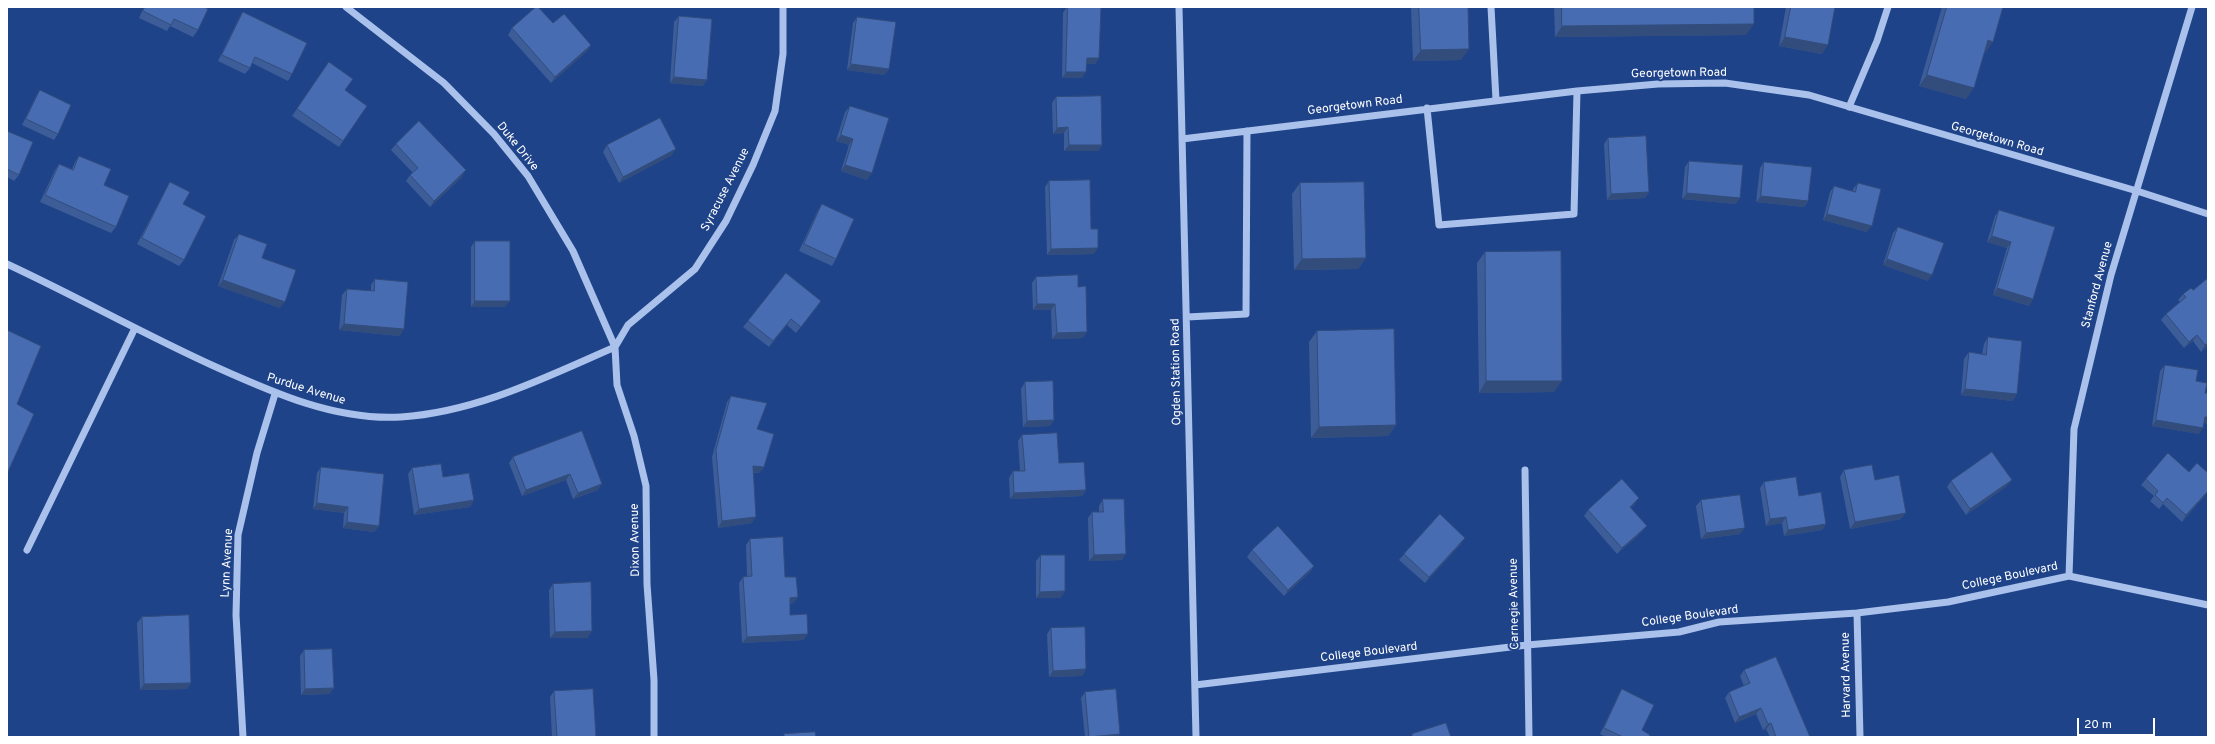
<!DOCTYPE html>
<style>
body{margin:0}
#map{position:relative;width:2215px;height:744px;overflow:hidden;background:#1f4389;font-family:Overpass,sans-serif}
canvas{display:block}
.frame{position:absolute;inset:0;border:8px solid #fff;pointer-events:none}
.scale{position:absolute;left:2077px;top:718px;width:78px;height:18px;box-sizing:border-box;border:2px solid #fff;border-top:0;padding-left:5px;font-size:12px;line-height:14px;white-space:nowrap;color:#fff;-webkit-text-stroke:3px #1f4389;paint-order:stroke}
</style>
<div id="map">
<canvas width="2215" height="744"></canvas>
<div class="frame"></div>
<div class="scale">20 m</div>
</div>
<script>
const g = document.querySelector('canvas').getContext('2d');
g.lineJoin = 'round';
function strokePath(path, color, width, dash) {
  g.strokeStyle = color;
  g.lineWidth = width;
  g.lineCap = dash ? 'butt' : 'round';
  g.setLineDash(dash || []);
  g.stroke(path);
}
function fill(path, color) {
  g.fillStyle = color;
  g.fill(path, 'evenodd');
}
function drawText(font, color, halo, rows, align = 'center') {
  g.font = font + ' Overpass,sans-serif';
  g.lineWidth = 4;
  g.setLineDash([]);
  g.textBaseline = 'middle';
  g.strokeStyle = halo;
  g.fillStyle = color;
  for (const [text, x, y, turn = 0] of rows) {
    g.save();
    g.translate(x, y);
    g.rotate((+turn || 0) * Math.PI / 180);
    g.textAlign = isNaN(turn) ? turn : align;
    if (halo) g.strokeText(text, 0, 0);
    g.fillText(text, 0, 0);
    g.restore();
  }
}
const minor = new Path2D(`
 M346,7L444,83L494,134L528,176L573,251L615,347L617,385L634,436L646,486L647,584L654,680V737
 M1179,7L1196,737
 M1491,7L1496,100
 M1849,107L1877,41L1888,7
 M1427,108L1439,225L1574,214L1577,91
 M1182,139L1577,91L1658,84L1725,83L1809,95L2137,191L2208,214
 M7,264C78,297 145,335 216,367C274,393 336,421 401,417C477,412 546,377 615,347
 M1187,317L1246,314L1247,131
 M615,347L628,325L695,269L726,221L753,165L775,111L783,54V7
 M1525,470L1529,737
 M27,550L135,328
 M2069,576L2074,429L2111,275L2192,7
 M1857,613L1860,737
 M1195,685L1527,645L1679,632L1719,622L1857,613L1948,602L2069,576L2208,605
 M243,737L236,615L238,535L257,453L275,394`);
const wall = new Path2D(`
 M144,7H204L198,30L193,37L170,26L167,31L139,18Z
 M1067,7L1099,58L1095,64H1086L1082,78H1062L1063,13Z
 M1411,7H1468L1461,60L1413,61Z
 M1554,7H1754L1746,35L1555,37Z
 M1786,7H1835L1822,54L1779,46Z
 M1942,7H2003L1985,53H1984L1966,99L1919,86Z
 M243,12L292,74L288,81L252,63L250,68L245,74L218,61L239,18Z
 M679,16L703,86L670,83L674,22Z
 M857,17L885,75L847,70L853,23Z
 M553,23L591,45L587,51L551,83L508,35L512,28Z
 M329,62L345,90L367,106L339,147L292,116Z
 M40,90L58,134L54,140L22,125L36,96Z
 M1056,97L1102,145L1098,151H1064V133L1053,134L1052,103Z
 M850,106L867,180L841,171L849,145L836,141L845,112Z
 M7,131L19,175L14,181L7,177Z
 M1608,138L1649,192L1645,198L1607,200L1604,144Z
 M396,144L462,177L430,207L406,181L410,175L413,173L391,150Z
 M607,145L672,155L619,183L603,152Z
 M79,156L104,185L116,227L111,233L40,202L55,170L59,164L72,169L75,162Z
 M1689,161L1736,204L1682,199L1685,167Z
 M1764,162L1808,201L1804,207L1756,202L1760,168Z
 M1049,181L1091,229L1094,254L1047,255L1045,187Z
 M170,182L183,204L184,260L179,266L137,244L166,189Z
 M1300,183L1366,258L1358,269L1294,270L1292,194Z
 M1858,183L1867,232L1823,220L1830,192L1834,186L1853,191V189Z
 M822,204L836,259L832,266L799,251L818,210Z
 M1999,210L2033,299L2029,306L1993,295L2007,248L1987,242L1995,216Z
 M1898,227L1928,281L1883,265L1893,233Z
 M239,234L262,258L280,308L218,286L234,240Z
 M475,241L505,307H471V247Z
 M1485,252L1554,392L1479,393L1477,263Z
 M1036,277L1083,338L1052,339L1051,310H1033L1032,283Z
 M375,279L400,336L339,330L342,295L347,289L371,291V285Z
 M2191,288L2208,346L2201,352L2193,341L2184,348L2161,320L2166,314L2180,302L2178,300L2183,294Z
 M817,307L796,333L787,325L769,347L743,327L748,321Z
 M1317,331L1396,425L1388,436L1311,438L1309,342Z
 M1988,337L2013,401L1961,395L1964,359L1969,352L1982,354L1984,344Z
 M2165,365L2205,393L2208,424L2204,423L2199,434L2152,426L2160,371Z
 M1025,382L1054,420L1050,426L1023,427L1021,389Z
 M731,396L757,429L764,467L759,473H753L752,523L718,528L712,457L727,402Z
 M582,431L598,490L573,499L566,480L522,496L509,463L513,457Z
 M1022,435L1059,463L1086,490L1082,496L1010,499L1009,478L1013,471H1020L1018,441Z
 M321,467L379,526L374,532L343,528L344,513L313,509L317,473Z
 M412,468L474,500L470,507L414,515L408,474Z
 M1844,470L1875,480L1901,519L1850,529L1840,477Z
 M2146,479L2208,492L2182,522L2163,504L2159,509L2150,501L2154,496L2141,485Z
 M1951,481L2007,486L1966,515L1947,487Z
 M1764,482L1826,524L1822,530L1784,536L1782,523L1766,526L1760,488Z
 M1103,499L1122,560L1089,561L1088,518L1092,512H1099V506Z
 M1701,500L1740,534L1701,539L1696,506Z
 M1635,504L1631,508L1642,532L1617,554L1584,516L1588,510Z
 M750,539L785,577L798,597L793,603L790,604V615L804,640L742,643L739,583L743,577L747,576L746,545Z
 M1461,544L1425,583L1399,560L1404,554Z
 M1252,550L1314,566L1310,572L1284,596L1247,557Z
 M1041,555L1065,591L1060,598H1036V561Z
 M553,584L588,638H550L549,590Z
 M142,617L191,683L187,689L140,690L137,623Z
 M1051,628L1086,669L1082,676L1049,677L1047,634Z
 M304,650L334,688L329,694L301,695L300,656Z
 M1744,670L1810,737H1770L1766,729L1763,730L1756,714L1735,723L1725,698L1729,692L1744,686L1740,676Z
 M1622,689L1642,730L1649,737H1606L1600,734L1618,696Z
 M554,691L596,737H552L550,697Z
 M1085,692L1118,737H1085L1081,698Z`);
const shadedWall = new Path2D(`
 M1754,24L1746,35L1555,37L1562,26Z
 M1785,37L1828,45L1822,54L1779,46Z
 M1988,40L1993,42L1985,53L1980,52Z
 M591,45L587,51L551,83L555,77Z
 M1469,49L1461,60L1413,61L1421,50Z
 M1087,58H1099L1095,64H1082Z
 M851,64L889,69L885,75L847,70Z
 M1066,72H1086L1082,78H1062Z
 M1927,75L1974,88L1966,99L1919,86Z
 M674,77L707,80L703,86L670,83Z
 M1068,127L1064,133L1053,134L1057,128Z
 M841,135L853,139L849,145L836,141Z
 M1069,145H1102L1098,151H1064Z
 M676,149L672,155L619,183L623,177Z
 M845,165L872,173L867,180L841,171Z
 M466,170L462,177L430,207L434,201Z
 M1649,192L1645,198L1607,200L1611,194Z
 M1687,193L1740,198L1736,204L1682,199Z
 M1761,196L1808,201L1804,207L1756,202Z
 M1827,214L1872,226L1867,232L1823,220Z
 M1992,236L2011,242L2007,248L1987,242Z
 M1098,248L1094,254L1047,255L1051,249Z
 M1366,258L1358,269L1294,270L1302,259Z
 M1887,259L1932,275L1928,281L1883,265Z
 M223,280L285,302L280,308L218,286Z
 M1997,288L2033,299L2029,306L1993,295Z
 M475,301H510L505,307H471Z
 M1037,304H1055L1051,310H1033Z
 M791,319L787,325L769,347L773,341Z
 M344,324L404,329L400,336L339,330Z
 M1087,332L1083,338L1052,339L1057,333Z
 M2197,335L2193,341L2184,348L2189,342Z
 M2208,343V346L2201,352L2205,345Z
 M1486,381H1562L1554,392L1479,393Z
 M1965,389L2017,394L2013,401L1961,395Z
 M2205,417H2208V424L2201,423Z
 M1054,420L1050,426L1023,427L1027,421Z
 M2156,420L2203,428L2199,434L2152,426Z
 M1396,425L1388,436L1311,438L1319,427Z
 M753,466L764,467L759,473L748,472Z
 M570,474L566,480L522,496L526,490Z
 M2012,480L2007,486L1966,515L1970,509Z
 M602,484L598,490L573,499L578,493Z
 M1086,490L1082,496L1010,499L1014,493Z
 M2208,491V492L2182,522L2186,515Z
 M1639,498L1635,504L1626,513L1630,507Z
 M474,500L470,507L414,515L419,509Z
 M317,503L348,507L344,513L313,509Z
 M1906,513L1901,519L1850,529L1855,522Z
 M756,517L752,523L718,528L722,521Z
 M1786,517L1782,523L1766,526L1770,519Z
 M347,522L379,526L374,532L343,528Z
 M1826,524L1822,530L1784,536L1788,530Z
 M1647,526L1642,532L1617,554L1622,548Z
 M1745,528L1740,534L1701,539L1706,533Z
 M1465,538L1461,544L1425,583L1429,577Z
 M1126,554L1122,560L1089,561L1094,555Z
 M1314,566L1310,572L1284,596L1288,590Z
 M1065,591L1060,598H1036L1040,592Z
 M798,597L793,603L785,604L790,598Z
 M592,631L588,638H550L555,632Z
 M808,634L804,640L742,643L747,637Z
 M1086,669L1082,676L1049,677L1053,671Z
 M191,683L187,689L140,690L144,684Z
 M334,688L329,694L301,695L305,689Z
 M1761,708L1756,714L1735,723L1739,717Z
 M1771,723L1766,729L1763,730L1768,724Z
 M1120,734L1118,737H1089Z`);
const building = new Path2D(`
 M145,7H204L208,9L198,30L174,19L171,25L143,11Z
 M536,7H538L553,23L564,14L591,45L555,77L512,28Z
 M1068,7H1101L1099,58H1087L1086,72H1066Z
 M1419,7H1468L1469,49L1421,50Z
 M1562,7H1754V24L1562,26Z
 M1791,7H1835L1828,45L1785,37Z
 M1947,7H2003L1993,42L1988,40L1974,88L1927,75Z
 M243,12L307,43L292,74L255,57L250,68L222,55Z
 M679,16L712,19L707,80L674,77Z
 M857,17L896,22L889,69L851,64Z
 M329,62L353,79L345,90L367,106L343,141L297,109Z
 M40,90L71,105L58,134L26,119Z
 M1101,96L1102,145H1069L1068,127L1057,128L1056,97Z
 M850,106L889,118L872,173L845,165L853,139L841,135Z
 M660,118L676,149L623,177L607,145Z
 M419,121L466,170L434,201L410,175L418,168L396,144Z
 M7,131L33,142L19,175L7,169Z
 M1646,136L1649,192L1611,194L1608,138Z
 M79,156L111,169L104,185L129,196L116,227L45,195L59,164L73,170Z
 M1689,161L1743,165L1740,198L1687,193Z
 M1764,162L1812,167L1808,201L1761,196Z
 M1090,180L1091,229H1098V248L1051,249L1049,181Z
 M170,182L190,192L183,204L206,216L184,260L142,238Z
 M1364,182L1366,258L1302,259L1300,183Z
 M1858,183L1881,189L1872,226L1827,214L1834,186L1855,192Z
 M822,204L854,219L836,259L804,244Z
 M1999,210L2055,227L2033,299L1997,288L2011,242L1992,236Z
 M1898,227L1944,243L1932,275L1887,259Z
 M239,234L267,244L262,258L296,270L285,302L223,280Z
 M475,241H510V301H475Z
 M1561,251L1562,381H1486L1485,252Z
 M786,273L821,301L801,327L791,319L773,341L748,321Z
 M1078,275V287L1086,286L1087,332L1057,333L1055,304H1037L1036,277Z
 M375,279L408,282L404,329L344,324L347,289L374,291Z
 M2207,279L2208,280V343L2205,345L2197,335L2189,342L2166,314L2186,297L2183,294L2191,288L2193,290Z
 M1394,329L1396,425L1319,427L1317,331Z
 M7,330L41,346L17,404L34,414L7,474Z
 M1988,337L2022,341L2017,394L1965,389L1969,352L1986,355Z
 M2165,365L2198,370L2196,381L2207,383L2205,393H2208V417H2205L2203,428L2156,420Z
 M1053,381L1054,420L1027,421L1025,382Z
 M731,396L767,403L757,429L774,434L764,467L753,466L756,517L722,521L716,450Z
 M582,431L602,484L578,493L570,474L526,490L513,457Z
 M1057,433L1059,463L1084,462L1086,490L1014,493L1013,471H1025L1022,435Z
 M1992,452L2012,480L1970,509L1951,481Z
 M2168,453L2189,472L2197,463L2208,473V491L2186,515L2167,498L2163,503L2155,495L2158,491L2146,479Z
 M441,464L443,477L469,473L474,500L419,509L412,468Z
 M1872,465L1875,480L1899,475L1906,513L1855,522L1844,470Z
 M321,467L384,474L379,526L347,522L348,507L317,503Z
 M1796,477L1799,496L1821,492L1826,524L1788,530L1786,517L1770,519L1764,482Z
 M1622,479L1639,498L1630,507L1647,526L1622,548L1588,510Z
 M1740,495L1745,528L1706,533L1701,500Z
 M1103,499H1124L1126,554L1094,555L1092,512H1103Z
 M1440,514L1465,538L1429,577L1404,554Z
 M1278,526L1314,566L1288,590L1252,550Z
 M783,537L785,577H796L798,597L790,598V615L807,614L808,634L747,637L743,577L752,576L750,539Z
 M1041,555H1065V591L1040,592Z
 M591,582L592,631L555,632L553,584Z
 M189,615L191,683L144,684L142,617Z
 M1085,627L1086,669L1053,671L1051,628Z
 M332,649L334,688L305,689L304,650Z
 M1776,657L1810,737H1776L1771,723L1768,724L1761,708L1739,717L1729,692L1750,683L1744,670Z
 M593,689L596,737H557L554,691Z
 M1116,689L1120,734L1089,737L1085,692Z
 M1622,689L1654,705L1642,730L1650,735L1649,737H1623L1604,728Z
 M1446,723L1451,737H1412V734Z
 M815,732L816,737H784V734Z`);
const streetNames = [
 ["Georgetown Road",1679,74,-1],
 ["Georgetown Road",1355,106,-7],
 ["Georgetown Road",1997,140,16],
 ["Duke Drive",517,147,51],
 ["Syracuse Avenue",726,190,-63],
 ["Stanford Avenue",2098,285,-75],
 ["Ogden Station Road",1177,372,-91],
 ["Purdue Avenue",306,390,17],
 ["Dixon Avenue",636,540,-91],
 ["Lynn Avenue",228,563,-87],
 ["College Boulevard",2010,577,-12],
 ["Carnegie Avenue",1515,604,-91],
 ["College Boulevard",1690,617,-8],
 ["College Boulevard",1369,653,-7],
 ["Harvard Avenue",1847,675,-91]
];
strokePath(minor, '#a9c1eb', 7);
fill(wall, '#3d5d98');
fill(shadedWall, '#324c7c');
fill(building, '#476cb1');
strokePath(building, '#324c7c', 1);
drawText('12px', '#fff', '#1f4389', streetNames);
</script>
